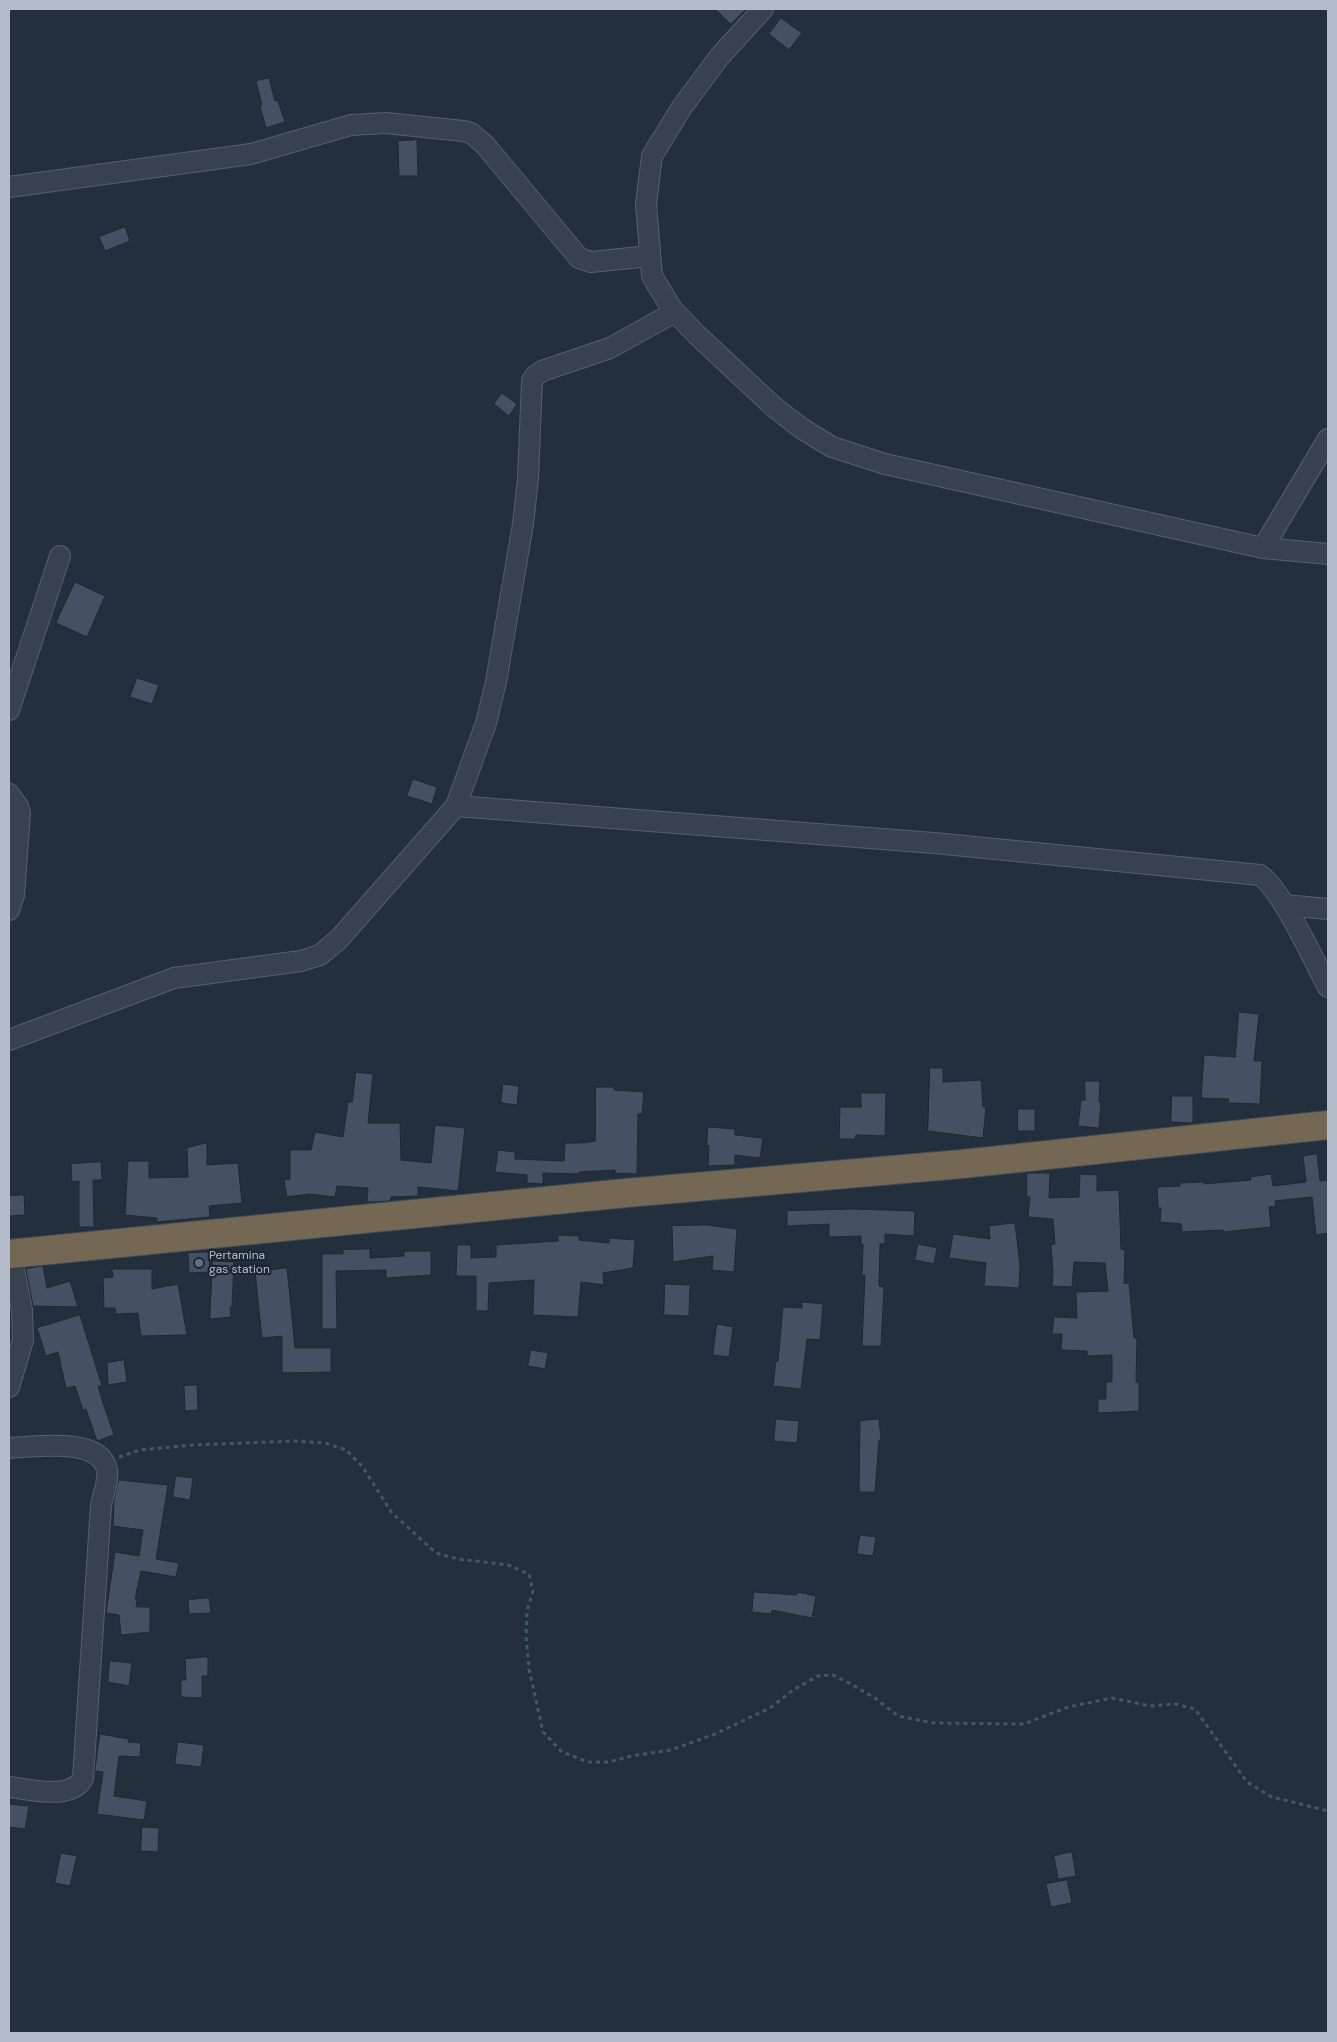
<!DOCTYPE html>
<style>
body{margin:0}
#map{position:relative;width:1337px;height:2042px;overflow:hidden;background:#242f3e;font-family:"DM Sans",sans-serif}
canvas{display:block}
.frame{position:absolute;inset:0;border:10px solid #b4bcc9;pointer-events:none}
</style>
<div id="map">
<canvas width="1337" height="2042"></canvas>
<div class="frame"></div>
</div>
<script>
const g = document.querySelector('canvas').getContext('2d');
g.lineJoin = 'round';
function fill(path, color) {
  g.fillStyle = color;
  g.fill(path, 'evenodd');
}
function strokePath(path, color, width, dash) {
  g.strokeStyle = color;
  g.lineWidth = width;
  g.lineCap = dash ? 'butt' : 'round';
  g.setLineDash(dash || []);
  g.stroke(path);
}
function drawText(font, color, halo, rows, align = 'center') {
  g.font = font + ' "DM Sans",sans-serif';
  g.lineWidth = 4.5;
  g.setLineDash([]);
  g.textBaseline = 'middle';
  g.strokeStyle = halo;
  g.fillStyle = color;
  for (const [text, x, y, turn = 0] of rows) {
    g.save();
    g.translate(x, y);
    g.rotate((+turn || 0) * Math.PI / 180);
    g.textAlign = isNaN(turn) ? turn : align;
    if (halo) g.strokeText(text, 0, 0);
    g.fillText(text, 0, 0);
    g.restore();
  }
}
const building = new Path2D(`
 M715,9H746L731,24Z
 M781,18L802,33L789,50L769,34Z
 M269,78L275,101H278L285,122L266,128L260,106L262,105L256,81Z
 M417,140L418,176H399L398,141Z
 M125,227L130,241L105,251L99,237Z
 M502,393L517,404L509,416L494,404Z
 M75,582L105,596L87,637L56,623Z
 M137,678L159,685L152,704L130,697Z
 M413,779L437,787L432,804L407,796Z
 M1239,1012L1259,1014L1254,1061H1262L1260,1104L1228,1103L1229,1099L1201,1098L1204,1055L1235,1057Z
 M930,1068H943V1082L981,1080L983,1107H986L983,1138L928,1131Z
 M356,1072L373,1074L368,1123H400L401,1160L431,1163L435,1125L465,1128L458,1191L418,1187V1196L391,1197L390,1201L373,1202H367L368,1188L337,1186L335,1197L309,1194L287,1197L284,1180L290,1179V1150H311L315,1132L343,1137L348,1102H352Z
 M1085,1081H1100L1099,1102H1101L1099,1128L1078,1126L1081,1100H1085Z
 M503,1084L519,1086L517,1105L501,1103Z
 M596,1087H614V1090L644,1092L642,1114H638L637,1174L615,1173V1170L579,1172V1174L543,1173V1184L527,1183V1175L495,1172L498,1150L515,1152V1159L564,1161L565,1143H582L595,1141Z
 M861,1093H886L885,1136L856,1135L855,1139H839L840,1107H861Z
 M1172,1096H1193V1123L1171,1122Z
 M1018,1109H1035V1131H1018Z
 M708,1127L735,1129V1135L763,1138L760,1158L735,1155V1165L708,1166L709,1146L707,1145Z
 M207,1143V1165L238,1163L242,1203L209,1206L210,1217L157,1222V1218L125,1215L128,1161H149V1178L188,1177L187,1148Z
 M1317,1154L1320,1181L1328,1180V1233L1316,1235L1312,1197L1275,1201L1276,1206L1269,1207L1271,1227L1223,1232V1230L1182,1232L1181,1224L1160,1222L1161,1208H1158L1157,1187L1180,1186V1183L1204,1182V1184L1251,1180L1250,1177L1271,1174L1273,1186L1306,1182L1303,1156Z
 M101,1162L102,1180H93L94,1227H79V1181L72,1182L71,1164Z
 M1027,1173H1050L1049,1198L1079,1197L1080,1174L1097,1175V1191L1119,1190L1121,1249L1125,1250L1124,1284L1129,1283L1134,1338H1137L1136,1382H1139V1411L1098,1413V1399H1106V1382H1112V1355L1087,1356V1351L1061,1350L1062,1334H1052L1054,1317L1077,1318L1076,1292L1108,1291L1105,1263L1074,1262L1072,1287L1052,1286L1053,1273L1051,1245L1055,1244L1053,1219L1028,1217L1030,1197H1027Z
 M24,1195L25,1215L9,1216V1196Z
 M853,1209L915,1211L914,1236L885,1234V1244H880L879,1286L884,1287L881,1346H862L865,1275H862L863,1244H861V1236L829,1237V1224L787,1226V1211Z
 M1015,1223L1020,1265L1019,1288L984,1286L986,1263L949,1258L953,1234L990,1239L989,1226Z
 M707,1225L737,1229L734,1272L712,1270L713,1256L673,1262L672,1226Z
 M558,1235L579,1236V1240L609,1243V1238L635,1240L633,1268L603,1273L604,1285L581,1282L578,1317L533,1315L534,1280L489,1283L488,1311H476V1276H456L457,1245H471V1258L496,1257V1245L558,1241Z
 M918,1244L937,1248L934,1264L915,1260Z
 M370,1249V1258L404,1256V1251H431V1275L386,1278V1270L336,1271L337,1329H322V1254H343V1250Z
 M209,1252L210,1272L189,1273L188,1253Z
 M213,1261L234,1262L232,1307H230L231,1317L210,1319Z
 M43,1266L47,1288L70,1281L78,1307L33,1306L26,1269Z
 M287,1268L295,1348H331V1372L282,1373V1336L262,1338L255,1272Z
 M112,1269H152V1289L178,1284L187,1335L141,1336L138,1313L116,1314L115,1308H104L103,1278L113,1277Z
 M665,1284L690,1285L689,1316L664,1315Z
 M802,1302L823,1304L820,1340L807,1339L801,1389L773,1386L776,1361H778L783,1307L802,1308Z
 M80,1315L102,1386H98L103,1403L114,1435L97,1441L86,1409L83,1410L75,1386L66,1388L58,1352L46,1356L37,1328Z
 M717,1324L733,1327L729,1357L713,1355Z
 M531,1350L548,1353L545,1369L528,1366Z
 M124,1360L127,1382L108,1385L107,1363Z
 M197,1385L198,1410L185,1411L184,1386Z
 M776,1419L799,1421L797,1443L774,1441Z
 M879,1419L881,1440H879L875,1492H859L860,1421Z
 M176,1476L193,1478L190,1500L173,1497Z
 M119,1480L168,1485L156,1559L179,1563L176,1577L141,1571L135,1599L137,1600L136,1607H150V1632L121,1635L119,1615L106,1613L115,1552L139,1556L143,1530L113,1526L114,1500Z
 M860,1535L876,1537L873,1556L857,1554Z
 M754,1592L797,1595V1592L816,1596L812,1618L772,1610L771,1614L752,1612Z
 M209,1598L211,1613L189,1614L188,1600Z
 M208,1657V1676H202V1698L181,1697V1680H186L185,1659Z
 M110,1661L132,1663L129,1686L108,1682Z
 M100,1734L129,1739L128,1742L141,1743L140,1757L119,1756L114,1796L147,1801L144,1820L97,1814L103,1772L95,1771Z
 M178,1742L204,1745L201,1767L175,1764Z
 M9,1804L29,1806L25,1829L9,1827Z
 M142,1827L159,1828L158,1852L141,1851Z
 M1072,1852L1076,1876L1058,1879L1054,1856Z
 M61,1853L77,1856L70,1886L55,1883Z
 M1067,1880L1072,1903L1051,1907L1046,1884Z`);
const path = new Path2D(`
 M119,1457L140,1450L193,1445L295,1441L325,1443L346,1450L362,1466L392,1513L436,1553L458,1559L508,1565L529,1574L533,1591L527,1611L526,1636L529,1669L543,1732L562,1752L588,1762H609L631,1756L671,1750L715,1734L770,1708L793,1690L818,1676L833,1675L849,1683L875,1698L898,1716L933,1723L1024,1724L1068,1707L1112,1698L1150,1706L1175,1704L1195,1709L1247,1782L1272,1797L1328,1811`);
const minor = new Path2D(`
 M763,9L720,56L682,107L652,156L646,204L652,276L672,309L697,335L774,407L801,428L832,447L885,464L1263,548
 M9,187L251,154L351,125L386,123L463,131L471,133L485,145L579,258L591,262L650,256
 M1328,439L1263,548L1328,554
 M9,710L60,556
 M9,794L18,806L20,813L14,895L9,910
 M456,806L934,843L1260,875C1282,890 1314,961 1328,987
 M1284,905L1328,909
 M9,1040L174,978L301,961L320,955L339,939L456,806L486,723L496,682L523,524L528,479L532,381L535,376L542,371L610,348L675,312
 M9,1387L23,1340L22,1310L11,1254
 M9,1448C34,1447 100,1436 107,1470C109,1480 103,1495 101,1505L83,1778C72,1801 30,1789 9,1787`);
const highway = new Path2D(`
 M9,1254L626,1193L962,1164L1328,1125`);
const markers = [
 [199,1263,5,"#5c6f8a"]
];
const poiNames = [
 ["Pertamina",209,1256],
 ["gas station",209,1270]
];
fill(building, '#455162');
strokePath(building, '#1f2835', 1);
strokePath(minor, '#565f6c', 22);
strokePath(highway, '#434c59', 30);
strokePath(path, '#44595c', 3, [4, 4]);
strokePath(minor, '#38414e', 20);
strokePath(highway, '#746855', 28);
for (const [x, y, r, color] of markers) {
  const dot = new Path2D();
  dot.arc(x, y, r, 0, 2 * Math.PI);
  g.fillStyle = color;
  g.fill(dot);
  strokePath(dot, '#1d2633', 2);
}
drawText('12px', '#b4bcc9', '#1d2633', poiNames, 'left');
</script>
